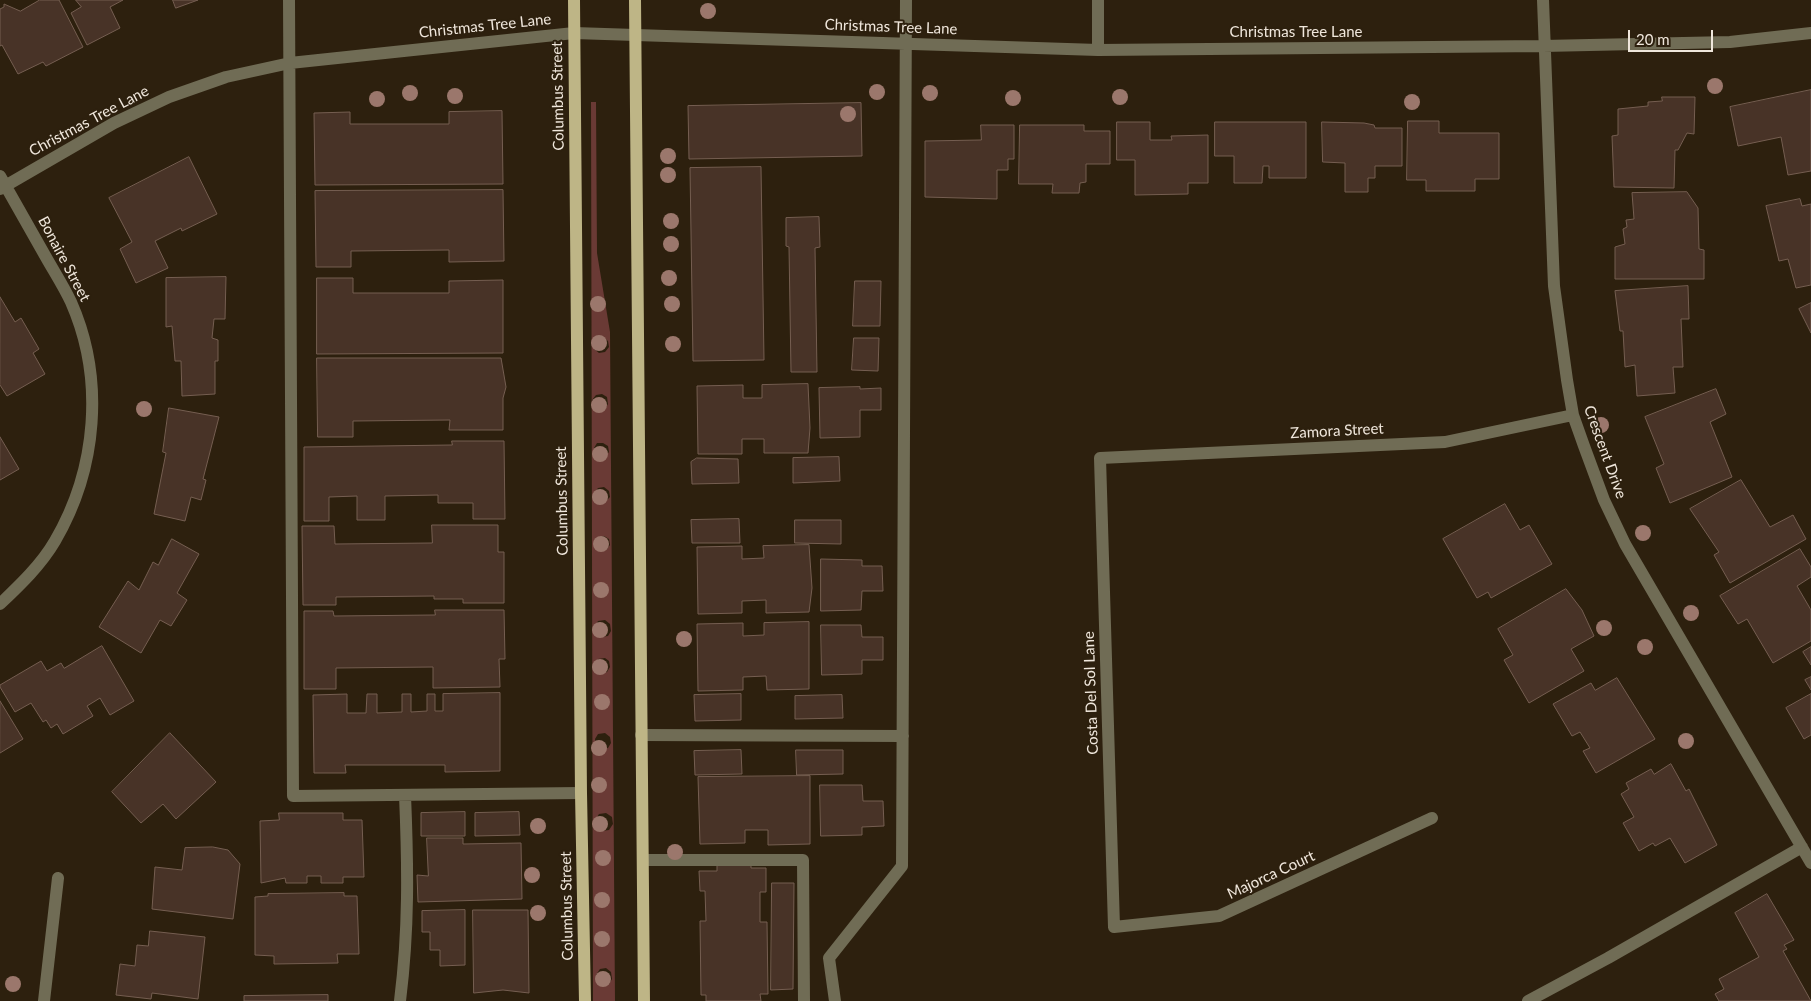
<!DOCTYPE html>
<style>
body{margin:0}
#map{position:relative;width:1811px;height:1001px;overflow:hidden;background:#2d200e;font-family:Lato,sans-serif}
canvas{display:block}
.scale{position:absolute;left:1628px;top:30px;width:85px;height:22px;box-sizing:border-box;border:2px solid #f0e7dc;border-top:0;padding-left:6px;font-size:15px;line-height:18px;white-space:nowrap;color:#f0e7dc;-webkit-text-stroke:4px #2d200e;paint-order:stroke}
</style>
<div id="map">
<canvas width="1811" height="1001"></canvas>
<div class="scale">20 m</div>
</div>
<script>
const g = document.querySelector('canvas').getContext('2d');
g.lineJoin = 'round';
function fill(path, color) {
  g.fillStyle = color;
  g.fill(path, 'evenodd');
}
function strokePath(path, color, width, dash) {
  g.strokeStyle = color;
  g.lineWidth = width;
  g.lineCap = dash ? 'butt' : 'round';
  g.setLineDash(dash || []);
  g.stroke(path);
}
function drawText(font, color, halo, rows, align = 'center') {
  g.font = font + ' Lato,sans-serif';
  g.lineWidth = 4;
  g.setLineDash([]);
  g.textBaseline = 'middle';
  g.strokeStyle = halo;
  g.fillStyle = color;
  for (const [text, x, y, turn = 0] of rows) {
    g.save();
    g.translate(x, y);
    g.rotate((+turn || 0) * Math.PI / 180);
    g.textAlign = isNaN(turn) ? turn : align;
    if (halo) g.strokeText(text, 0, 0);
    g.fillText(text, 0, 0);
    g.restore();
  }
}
const green = new Path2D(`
 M591,102H596L597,253L610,332L615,1001H593ZM603,337L608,341L609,347L605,352L599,353L594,349L593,343L597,339ZM602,394L607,397L608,404L605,409L598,410L593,406L592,400L596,395ZM597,443H603L608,446L609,452L605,457L600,458L595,454L594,448ZM604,487L609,491L610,497L606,501L600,503L596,499L594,493L598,488ZM604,536L609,539L610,545L606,550L601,551L596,548L595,542L599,537ZM605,620L610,624L611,631L608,636L601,637L595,633L594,627L598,621ZM605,658L609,661L610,667L607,672L601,673L596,670L595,664L598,659ZM605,733L610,737L611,743L608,748L601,749L596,746L595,739L598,734ZM606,813L612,817L613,824L609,830L602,831L596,827L595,820L599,814ZM606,968L611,972L612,979L609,984L602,985L597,981L596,975L600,969Z`);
const building = new Path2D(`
 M40,0H59L83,47L46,66L43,62L18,74L2,45L0,46V9L4,7V4L20,11Z
 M76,0H123L110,7L120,28L87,45L71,13L81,7Z
 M173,0H198L176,8Z
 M1811,90V171L1788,175L1781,137L1738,146L1730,107Z
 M1662,97H1695L1694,134L1687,133L1678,150H1675L1674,188L1614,187L1612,136L1618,135V109L1648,106V102L1662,101Z
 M861,103L862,156L689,159L688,106Z
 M502,111L503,184L315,185L314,113L350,112V124H449V112Z
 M1408,121H1439V133H1499V179H1475V191H1426V180H1407Z
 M1117,122H1150V140H1172L1171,136L1208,135V183H1188V194L1135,195V160H1117Z
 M1215,122H1306V178H1269V166H1263L1262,183H1234V156H1215Z
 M1322,122L1364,123L1374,125L1375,128H1402V166H1375V178H1368V192H1345V163L1323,162Z
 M981,125H1014V159H1008V170H997V199L925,197V141L981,140Z
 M1020,125H1084V131H1110V164H1086V182L1080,183L1079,193H1052L1053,184H1019Z
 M189,157L217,214L182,231L181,228L155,241L168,268L136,283L120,249L132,242L109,198Z
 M761,167L764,360L693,361L690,168Z
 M503,190L504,261L449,262V250L351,251V267H316L315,191Z
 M1687,192L1698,208L1699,249L1704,250V279H1615V247L1625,244L1623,229L1627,227L1626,220L1634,219L1632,193Z
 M1800,199L1802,206L1811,204V285L1796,288L1788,259L1779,261L1766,206Z
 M819,217L820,247L815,248L817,372H791L789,247L786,246V218Z
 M226,277L225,319H214L212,338L218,340V361H215V394L182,396L181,361H175L172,326L166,327V278Z
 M317,278H353V293H449V281L503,280V353L317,354Z
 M855,281H881L880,326H853Z
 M1688,286L1689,319H1681L1683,367H1673L1675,393L1637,396L1635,365L1625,367L1623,331H1620L1615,291Z
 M0,297L15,322L21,318L39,349L33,353L45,374L7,396L0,385Z
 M1811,303V333L1799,309Z
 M854,338H879L878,371L852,370Z
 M317,358H501L506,387L503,398V430H449L450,420L353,421V437H318Z
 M808,384L810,428L808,453H764V439H742V454H698L697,386L743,385V398H762V385Z
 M860,387V389L881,388V410H860V437L820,438L819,388Z
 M1716,389L1726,414L1710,422L1732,477L1670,503L1656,468L1664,464L1645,417Z
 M169,408L219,417L203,479L206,480L201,500L191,497L185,521L154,514L166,453L163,452Z
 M0,437L19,469L0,480Z
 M452,441H504L505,519H473V503H438V495L385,496V520H357V496L329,497V521H304V447L452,445Z
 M839,457L840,481L793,483V458Z
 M697,458L738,459L739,483L692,484L691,462Z
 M1741,480L1770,527L1793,515L1806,539L1730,583L1714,555L1719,552L1690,509Z
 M1505,504L1520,530L1529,525L1552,564L1491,598L1488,592L1477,598L1443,539Z
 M739,519L740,543H692L691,520Z
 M795,520H841V544L795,543Z
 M432,525H498V552H504V603H463V599H434V596L336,597V605H303L302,526H334L335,544L432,543Z
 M172,539L199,554L177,593L187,600L171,626L160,620L141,653L99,627L128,581L139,590L153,562L158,565Z
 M809,545L812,588L809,612L766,613V600L742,601V613L698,614L697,547L742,546V559L764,558L763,546Z
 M1800,549L1811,567V577L1797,586L1811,610V641L1773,663L1747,619L1738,624L1720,596Z
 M821,559L862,560V566H882L883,591H862L861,610L821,611Z
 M1566,589L1582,610L1594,636L1571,649L1584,671L1529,703L1504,660L1513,655L1498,629Z
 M435,610H504L505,659H499L500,687L433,688V667L336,668V689H304V611H333L334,616L435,615Z
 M809,622V689L767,690L766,676L743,677V690L698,691L697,624L743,623V636L764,635V623Z
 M821,625H861L862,637H883V660H862V674L822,675Z
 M102,646L134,701L110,715L100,698L87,706L93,716L63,734L57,724L51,728L46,720L43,722L31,703L15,712L0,687V685L41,661L47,671L61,663L64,668Z
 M1811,647V665L1803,652Z
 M1811,677V690L1805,680Z
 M1617,678L1655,739L1596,773L1583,751L1590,748L1580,732L1572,736L1553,704L1591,683L1595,690Z
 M500,693V771L445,772V765H345L346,773H314L313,695L347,694V713H366L367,694H377V713L402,712V694H411V712L427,711V694H435V711H443V694Z
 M741,694V720L695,721L694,695Z
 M1811,694V735L1804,739L1786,708Z
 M842,695L843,718L795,719V696Z
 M0,701L23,739L0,753Z
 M170,733L216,782L176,819L163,804L141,823L112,792Z
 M741,750L742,774L695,775L694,751Z
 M796,750H843V774L797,775Z
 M1671,764L1686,791L1689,789L1717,845L1685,863L1670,838L1655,846L1653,843L1639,851L1623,823L1634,817L1621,794L1629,789L1626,783L1651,769L1654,774Z
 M810,776V844L768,845V830H745V843L700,844L698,777Z
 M820,785H862L863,801H883L884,826L862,827V835L821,836Z
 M465,812V836H421V813Z
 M519,812L520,835L475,836V813Z
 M279,813H343V820H362L364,877H343V883H321V876H307V883H286L285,878L261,883L260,821L279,820Z
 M427,838H463V844L521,843L522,899L418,902L417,875L428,876Z
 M213,847L228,850L240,864L233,919L152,909L155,867L182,870L185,848Z
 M751,865V868H766V892H760V922H767L768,994H760L761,1001H706V995H701L700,921H706L705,891H700L699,871H717V866Z
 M772,883H794L793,989L771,990Z
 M344,893V896H357L359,954H337L338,963L274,964V956L255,955V897L268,896V894Z
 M1767,894L1794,940L1784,945L1787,949L1783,951L1811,1001H1719L1715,994L1724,989L1719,979L1759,957L1735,913Z
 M465,910V965L440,966V950H430V932H422V911Z
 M473,910H528L529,993L503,990L474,993Z
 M150,931L205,937L198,999L152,993L151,999L116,995L120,964L135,966L137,945L148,946Z
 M328,995V1001H244V996Z`);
const minor = new Path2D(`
 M289,0L293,796L581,793
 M1098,0V50
 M1543,0L1554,286L1567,380L1573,415L1584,446L1604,500L1625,544L1811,863
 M0,176C16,204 31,231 47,259C55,273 64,287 71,302C105,379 97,469 55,541C41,565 20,585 0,604
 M0,189L114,123L169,97L226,77L290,63L574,33L1098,50L1543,46L1730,42L1811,33
 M641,735L903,736
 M1432,818L1219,916L1114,927L1100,458L1445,442L1573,415
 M643,860H803L804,1001
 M44,1001L58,878
 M400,1001C409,929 408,867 405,795
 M835,1001L829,958L902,866L906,0
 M1528,1001L1608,958L1802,847`);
const major = new Path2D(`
 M574,0L581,793L585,1001
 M635,0L644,1001`);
const trees = [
 [708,11],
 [1715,86],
 [877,92],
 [410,93],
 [930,93],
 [455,96],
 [1120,97],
 [1013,98],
 [377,99],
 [1412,102],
 [848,114],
 [668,156],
 [668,175],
 [671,221],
 [671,244],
 [669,278],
 [598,304],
 [672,304],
 [599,343],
 [673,344],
 [599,405],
 [144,409],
 [1601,425],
 [600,454],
 [600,497],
 [1643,533],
 [601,544],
 [601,590],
 [1691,613],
 [1604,628],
 [600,630],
 [684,639],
 [1645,647],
 [600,667],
 [602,702],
 [1686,741],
 [599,748],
 [599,785],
 [600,824],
 [538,826],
 [675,852],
 [603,858],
 [532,875],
 [602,900],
 [538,913],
 [602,939],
 [603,979],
 [13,984]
];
const streetNames = [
 ["Christmas Tree Lane",485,26,-6],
 ["Christmas Tree Lane",891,27,2],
 ["Christmas Tree Lane",1296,32],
 ["Columbus Street",558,96,-91],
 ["Christmas Tree Lane",89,121,-28],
 ["Bonaire Street",64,259,62],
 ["Zamora Street",1337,431,-3],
 ["Crescent Drive",1605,452,70],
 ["Columbus Street",562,501,-91],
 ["Costa Del Sol Lane",1091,693,-92],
 ["Majorca Court",1271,875,-25],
 ["Columbus Street",567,906,-91]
];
fill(green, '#6a3a35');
fill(building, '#483327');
strokePath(building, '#755e51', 1);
strokePath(minor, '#706c55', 12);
strokePath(major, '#beb586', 12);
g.fillStyle = '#9b776c';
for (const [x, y] of trees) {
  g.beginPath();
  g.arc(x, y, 8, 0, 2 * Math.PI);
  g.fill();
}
drawText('15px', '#f0e7dc', '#2d200e', streetNames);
</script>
